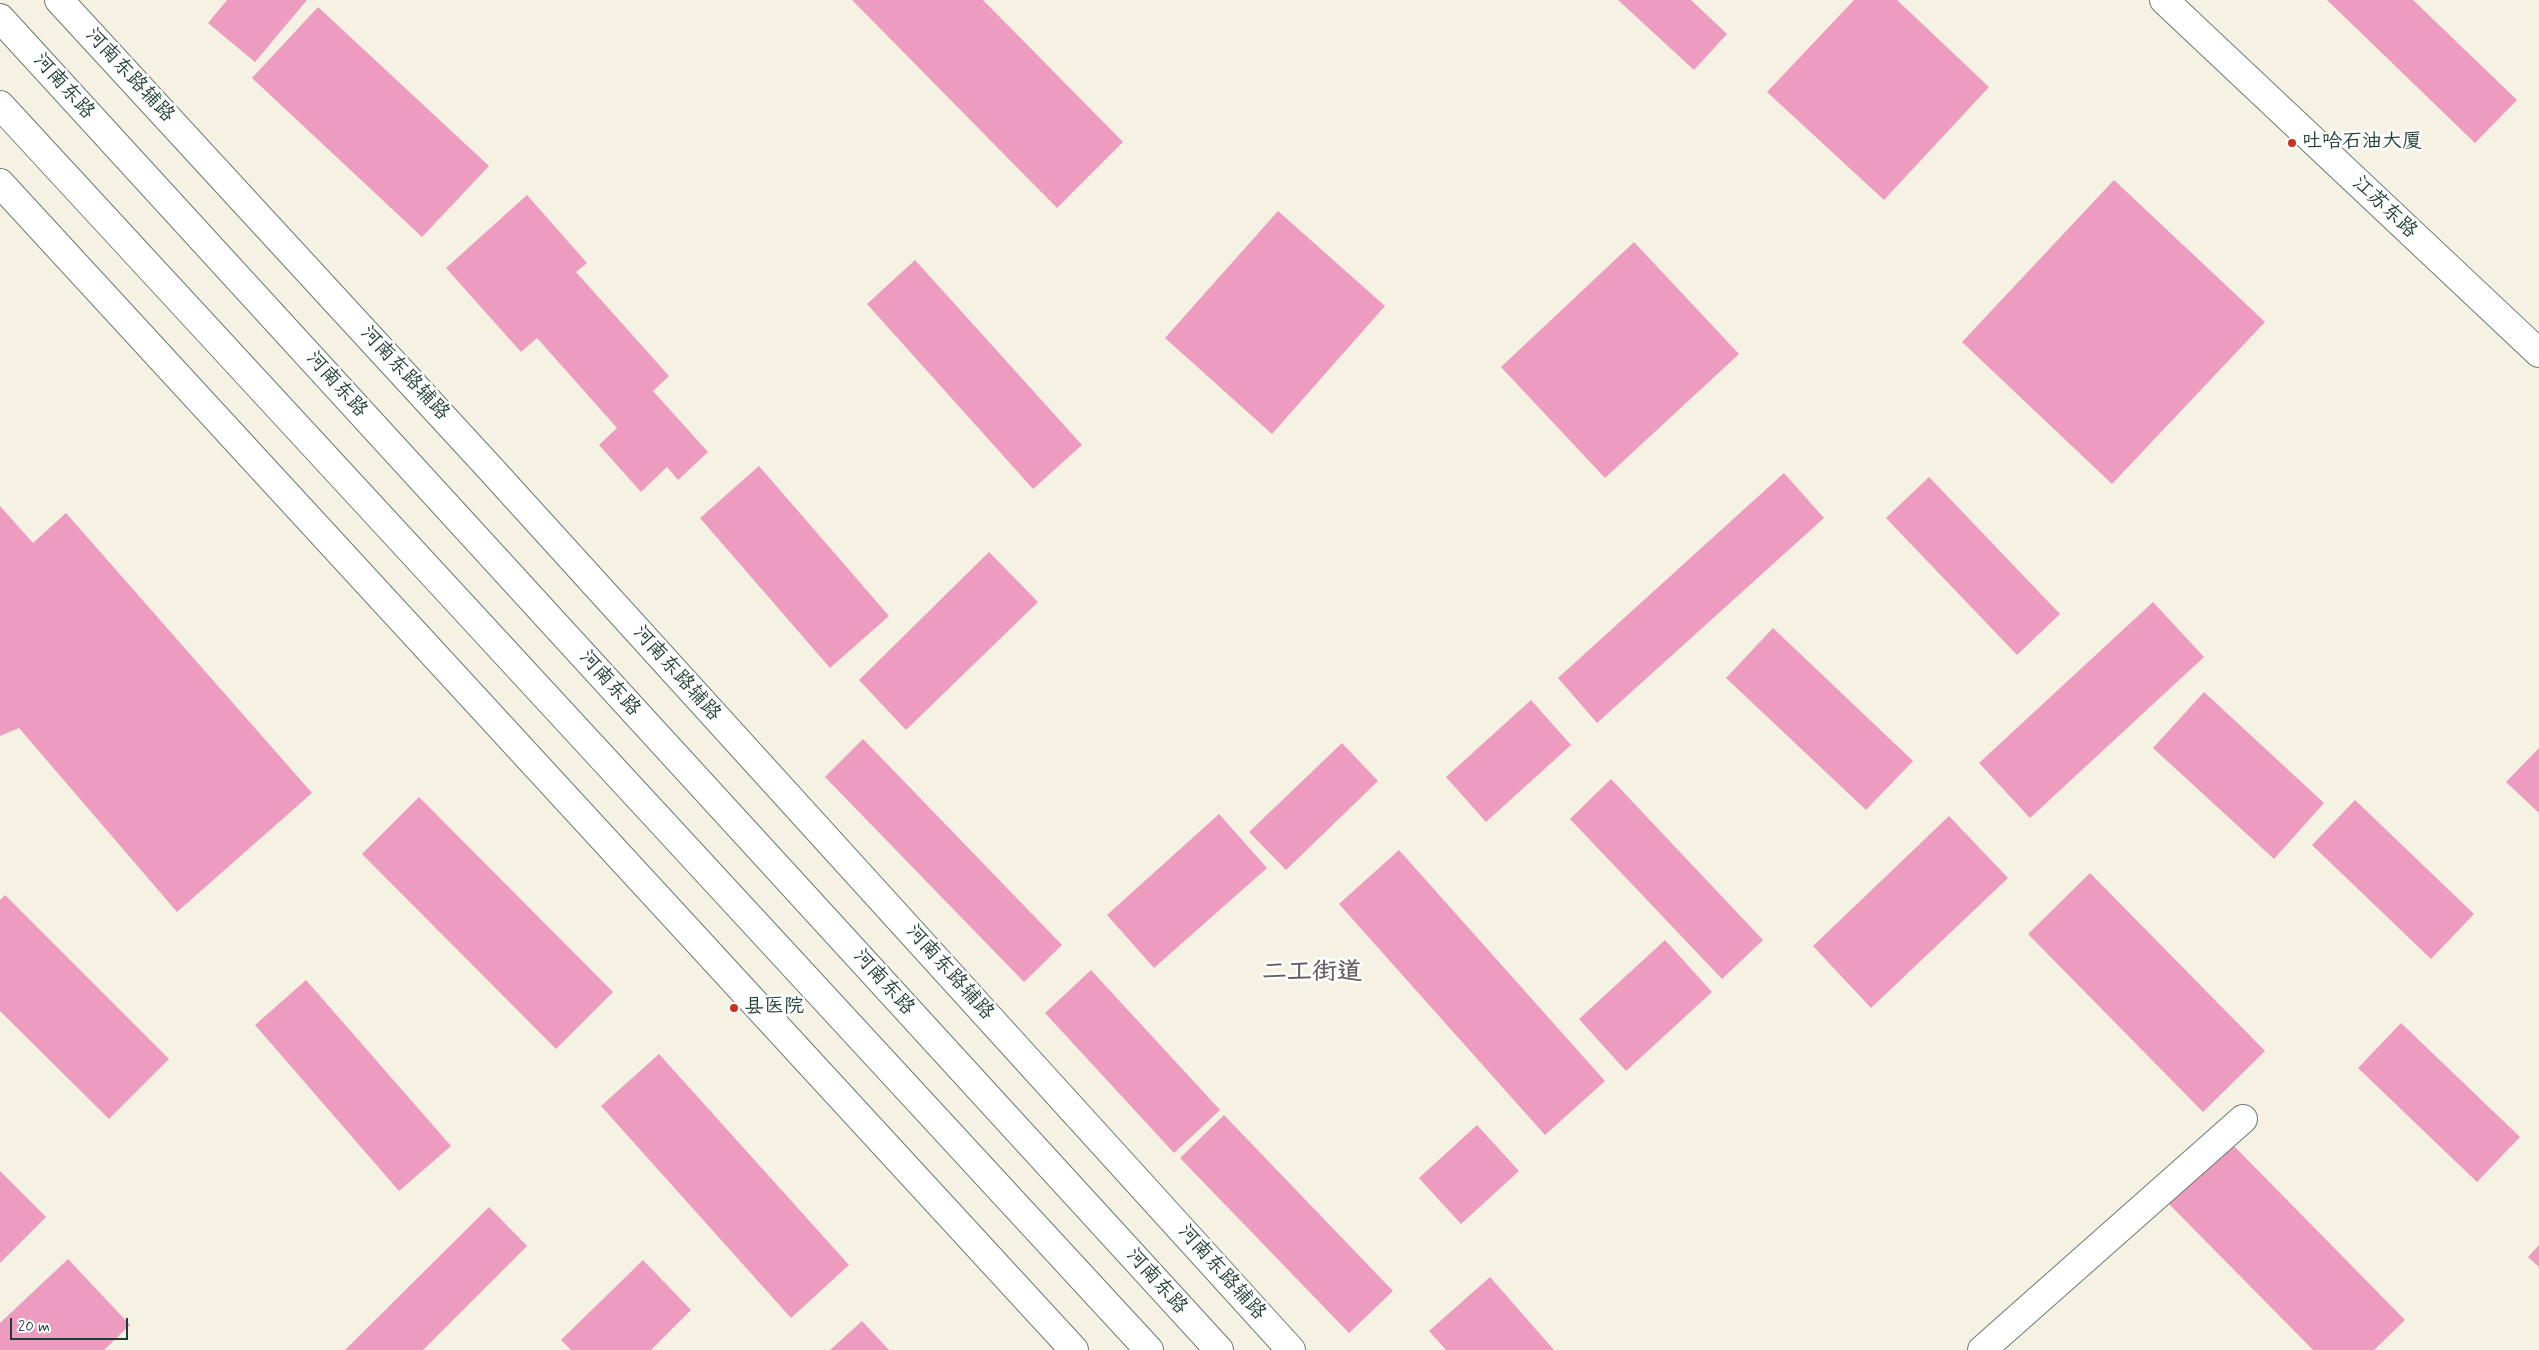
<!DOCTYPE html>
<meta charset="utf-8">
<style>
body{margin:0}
#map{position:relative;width:2539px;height:1350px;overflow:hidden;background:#f5f2e3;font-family:Mynerve,sans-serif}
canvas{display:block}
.scale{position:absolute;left:10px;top:1318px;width:118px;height:22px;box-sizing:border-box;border:2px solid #1f3d34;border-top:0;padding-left:6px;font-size:15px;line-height:18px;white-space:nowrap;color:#1f3d34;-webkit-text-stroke:4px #fff;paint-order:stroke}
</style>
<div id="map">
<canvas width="2539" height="1350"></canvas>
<div class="scale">20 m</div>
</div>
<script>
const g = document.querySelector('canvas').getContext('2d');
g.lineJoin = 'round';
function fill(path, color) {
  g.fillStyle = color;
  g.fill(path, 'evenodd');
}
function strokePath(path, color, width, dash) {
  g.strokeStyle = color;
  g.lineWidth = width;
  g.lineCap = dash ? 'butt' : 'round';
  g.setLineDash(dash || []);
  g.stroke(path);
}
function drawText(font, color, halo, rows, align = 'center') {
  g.font = font + ' Mynerve,"LXGW WenKai TC",sans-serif';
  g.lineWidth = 5;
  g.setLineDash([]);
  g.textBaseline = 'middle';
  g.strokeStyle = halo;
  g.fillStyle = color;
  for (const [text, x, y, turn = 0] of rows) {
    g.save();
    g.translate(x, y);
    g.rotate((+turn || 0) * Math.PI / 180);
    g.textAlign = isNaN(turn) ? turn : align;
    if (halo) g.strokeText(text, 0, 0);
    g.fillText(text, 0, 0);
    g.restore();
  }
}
const building = new Path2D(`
 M227,0H307L255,62L208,23Z
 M852,0H983L1123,142L1057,208Z
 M1618,0H1691L1727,34L1694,70Z
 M1854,0H1897L1989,87L1884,200L1767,92Z
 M2327,0H2413L2517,100L2475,143Z
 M318,7L489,166L422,237L252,78Z
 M2114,180L2265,322L2112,484L1962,342Z
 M527,195L587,263L576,272L669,376L653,391L708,452L678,480L667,467L641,492L599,445L617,428L537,338L521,352L446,268Z
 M1278,211L1385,306L1272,434L1165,338Z
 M1634,242L1739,354L1605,478L1501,367Z
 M915,260L1082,445L1033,489L867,304Z
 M759,466L889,616L830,668L700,518Z
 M1784,473L1824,518L1597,723L1558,678Z
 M1929,477L2060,614L2017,655L1886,518Z
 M0,506L33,543L66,513L312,793L177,912L19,728L0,736Z
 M989,552L1038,602L906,730L859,680Z
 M2153,602L2204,657L2030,818L1979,763Z
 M1773,628L1913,761L1866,810L1726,678Z
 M2204,692L2324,803L2274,859L2153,748Z
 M1531,700L1571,745L1486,822L1446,777Z
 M863,739L1062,945L1024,982L825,777Z
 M1342,743L1378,781L1286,870L1249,832Z
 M2539,748V813L2506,782Z
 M1611,779L1763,940L1722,979L1570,819Z
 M419,797L613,992L556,1049L362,854Z
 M2355,800L2474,914L2431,959L2312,845Z
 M1219,814L1267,868L1154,968L1107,915Z
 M1949,816L2008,878L1871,1008L1813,946Z
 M1399,850L1605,1081L1545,1135L1339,904Z
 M2090,873L2265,1051L2203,1112L2028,934Z
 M5,895L169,1059L109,1119L0,1011V900Z
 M1665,940L1712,992L1626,1071L1579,1019Z
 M1091,970L1220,1110L1174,1153L1045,1013Z
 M306,980L451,1146L399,1191L255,1025Z
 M2401,1023L2520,1137L2477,1182L2358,1068Z
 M659,1054L849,1265L791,1318L601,1106Z
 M1224,1115L1393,1291L1349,1333L1180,1158Z
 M1477,1125L1519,1171L1461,1224L1419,1178Z
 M2230,1142L2405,1320L2374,1350H2313L2168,1203Z
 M0,1171L46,1217L0,1263Z
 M489,1207L527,1246L423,1350H345Z
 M2539,1245V1267L2528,1257Z
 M68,1259L130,1325L104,1350H0V1323Z
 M643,1260L691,1310L651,1350H571L561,1340Z
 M1490,1277L1554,1350H1446L1429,1331Z
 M862,1321L889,1350H830Z`);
const minor = new Path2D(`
 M1982,1350L2243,1119`);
const tertiary = new Path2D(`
 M59,0L488,466L1291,1350
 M2164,0L2539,353
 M0,183L1074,1350`);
const primary = new Path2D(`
 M0,18L1219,1350
 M0,105L1149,1350`);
const markers = [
 [2292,143,5,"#c8321e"],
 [734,1008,5,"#c8321e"]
];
const streetNames = [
 ["河南东路辅路",129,76,47],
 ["河南东路",63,87,48],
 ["江苏东路",2384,208,43],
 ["河南东路辅路",404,374,47],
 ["河南东路",336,385,48],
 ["河南东路辅路",676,674,48],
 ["河南东路",609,684,48],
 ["河南东路辅路",949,973,48],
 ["河南东路",883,983,48],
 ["河南东路辅路",1221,1273,48],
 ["河南东路",1156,1282,48]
];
const poiNames = [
 ["吐哈石油大厦",2302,143],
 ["县医院",744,1008]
];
const districtNames = [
 ["二工街道",1312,974]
];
fill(building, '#ed9cc0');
strokePath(minor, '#6a7c71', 30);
strokePath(tertiary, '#6a7c71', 30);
strokePath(primary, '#6a7c71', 30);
strokePath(minor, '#fff', 28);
strokePath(tertiary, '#fff', 28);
strokePath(primary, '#fff', 28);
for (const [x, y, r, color] of markers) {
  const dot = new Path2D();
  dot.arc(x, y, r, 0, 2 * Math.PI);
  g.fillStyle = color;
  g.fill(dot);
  strokePath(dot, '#fff', 2);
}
drawText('20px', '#1f3d34', '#fff', streetNames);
drawText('20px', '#1f3d34', '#fff', poiNames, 'left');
drawText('bold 25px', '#675e65', '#fff', districtNames);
</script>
